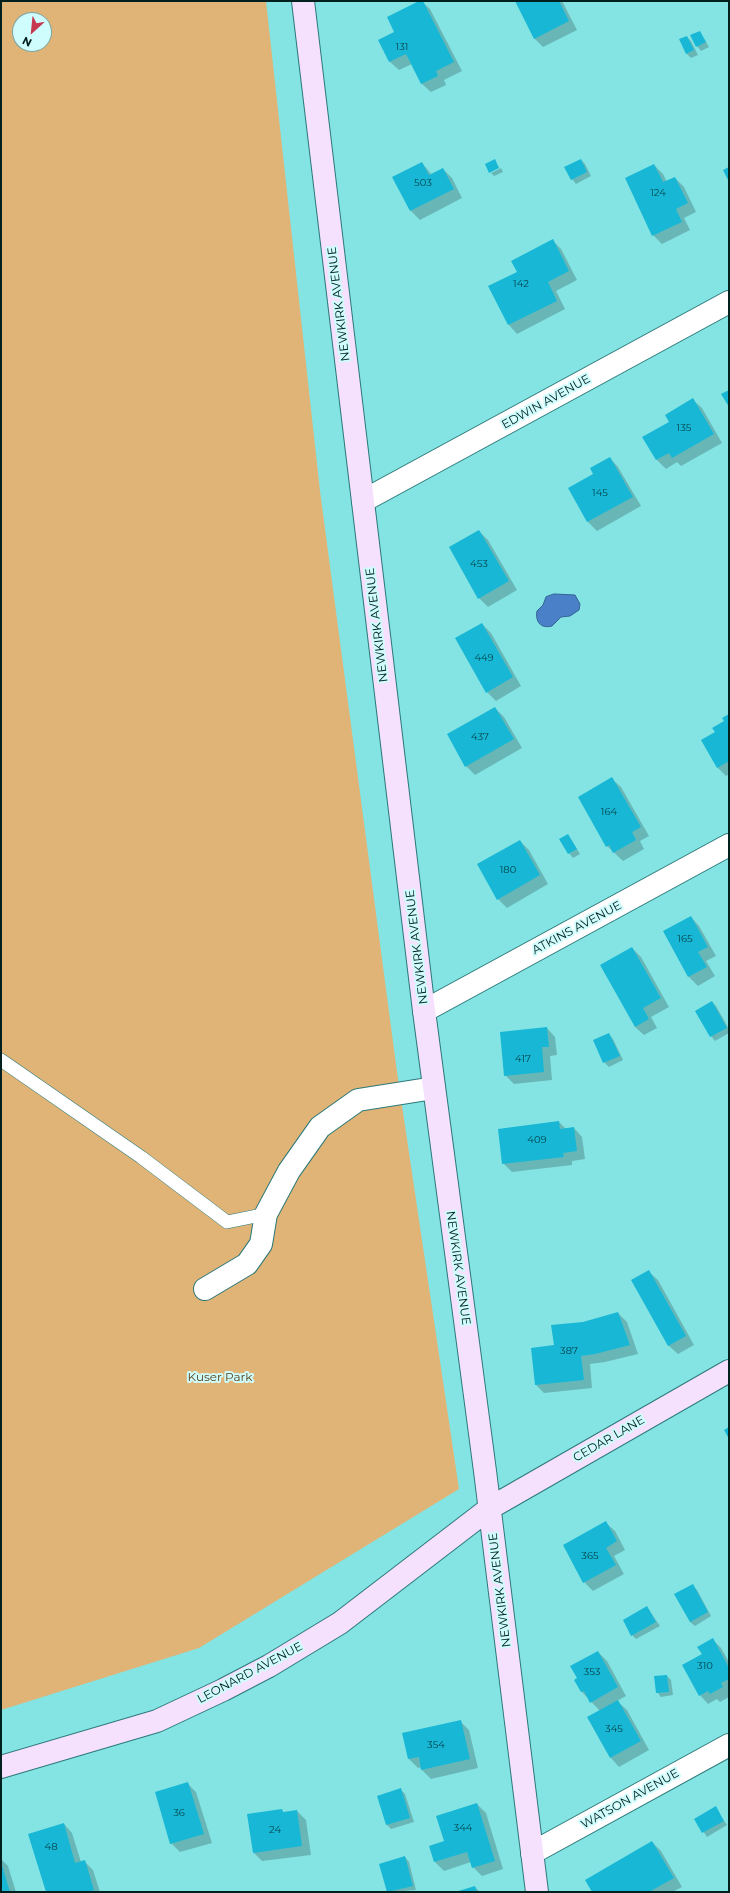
<!DOCTYPE html>
<style>
body{margin:0}
#map{position:relative;width:730px;height:1893px;overflow:hidden;background:#84e4e4;font-family:Montserrat,sans-serif}
canvas{display:block}
.frame{position:absolute;inset:0;border:2px solid #001f1f;pointer-events:none}
.north{position:absolute;left:12px;top:12px;width:40px;height:40px;box-sizing:border-box;background:#cffcfc;border:1px solid #7ca4a4;border-radius:50%;rotate:207deg;font-size:11px;font-weight:700;line-height:16px;text-align:center;color:#001f1f}
.north::after{content:'';display:block;margin:auto;width:14px;height:18px;background:#c6364f;clip-path:polygon(50% 0,100% 100%,50% 72%,0 100%)}
</style>
<div id="map">
<canvas width="730" height="1893"></canvas>
<div class="frame"></div>
<div class="north">N</div>
</div>
<script>
const g = document.querySelector('canvas').getContext('2d');
g.lineJoin = 'round';
function fill(path, color) {
  g.fillStyle = color;
  g.fill(path, 'evenodd');
}
function strokePath(path, color, width, dash) {
  g.strokeStyle = color;
  g.lineWidth = width;
  g.lineCap = dash ? 'butt' : 'round';
  g.setLineDash(dash || []);
  g.stroke(path);
}
function drawText(font, color, halo, rows, align = 'center') {
  g.font = font + ' Montserrat,sans-serif';
  g.lineWidth = 4;
  g.setLineDash([]);
  g.textBaseline = 'middle';
  g.strokeStyle = halo;
  g.fillStyle = color;
  for (const [text, x, y, turn = 0] of rows) {
    g.save();
    g.translate(x, y);
    g.rotate((+turn || 0) * Math.PI / 180);
    g.textAlign = isNaN(turn) ? turn : align;
    if (halo) g.strokeText(text, 0, 0);
    g.fillText(text, 0, 0);
    g.restore();
  }
}
const green = new Path2D(`
 M1,1H266L320,491L397,1072L459,1489L199,1648L1,1710ZM20,20H44V44H20Z`);
const water = new Path2D(`
 M554,594L575,595L580,604L579,610L570,616L561,617L552,626C541,629 535,622 537,611L543,605L546,597Z`);
const shadow = new Path2D(`
 M421,1L430,9L462,71L444,80L446,85L431,92L422,84L412,64L399,70L390,62L379,41L396,32Z
 M516,1H562L577,30L543,47L534,38Z
 M700,32L709,47L701,51L697,46Z
 M687,37L691,41L698,55L691,58L687,54L681,40Z
 M581,160L585,164L591,176L576,184L572,179Z
 M422,163L432,175L443,169L452,178L462,198L420,220L411,211L394,178Z
 M654,165L663,174L667,182L675,178L684,187L696,212L684,218L690,230L662,244L653,235Z
 M501,168L503,172L494,176L491,173Z
 M553,241L561,249L577,280L556,291L565,309L517,334L509,325L489,287L518,272Z
 M693,400L702,408L722,443L681,466L677,462L666,469L657,460L644,437L670,422Z
 M610,458L618,467L641,506L597,531L588,522L569,488L595,474Z
 M479,531L488,540L517,590L488,607L479,598Z
 M482,624L491,633L521,686L496,701L487,692Z
 M495,708L504,717L522,748L475,775L466,766Z
 M729,715V774L726,776L717,767L716,733Z
 M612,779L621,787L649,836L640,841L644,849L623,861L607,846Z
 M568,835L580,854L573,858L569,853Z
 M520,841L529,850L548,884L507,908L498,899Z
 M691,917L699,926L716,956L706,961L715,976L698,986L689,977L664,932Z
 M632,948L641,957L669,1007L651,1017L657,1028L644,1035L635,1027Z
 M712,1002L716,1006L729,1029V1033L715,1041L711,1036Z
 M547,1028L555,1037L557,1055L550,1056L552,1080L514,1084L505,1075Z
 M609,1034L613,1039L623,1060L609,1067L604,1062L595,1041Z
 M559,1122L566,1129L574,1128L582,1137L585,1159L572,1161V1165L512,1172L503,1163Z
 M649,1272L658,1280L694,1345L678,1354L669,1346L632,1281Z
 M618,1313L627,1322L638,1354L605,1362L590,1364L592,1388L544,1393L536,1385L555,1346L583,1323Z
 M606,1523L615,1531L625,1550L614,1556L624,1574L593,1591L584,1582Z
 M693,1586L697,1590L711,1616L695,1626L690,1622Z
 M647,1607L660,1626L636,1639L632,1635Z
 M713,1640L721,1648L729,1662V1697L720,1702L717,1699L708,1704L700,1695L703,1655Z
 M598,1652L607,1661L626,1696L617,1701L627,1710L649,1750L619,1767L611,1758L588,1718L600,1711L582,1692L576,1680Z
 M667,1676L671,1680L673,1695L661,1697L657,1692L655,1677Z
 M460,1721L469,1730L478,1768L431,1779L422,1770V1767L418,1768L409,1759L404,1734Z
 M187,1783L196,1792L212,1843L180,1852L171,1843Z
 M401,1790L405,1794L414,1822L391,1829L387,1825L378,1796Z
 M477,1804L486,1813L503,1869L482,1876L473,1867L471,1862L444,1871L435,1862L430,1847L446,1842Z
 M715,1808L727,1825L707,1837L695,1819Z
 M282,1810L284,1813L297,1811L306,1820L311,1855L262,1861L254,1853Z
 M64,1824L72,1833L81,1862L84,1861L93,1870L100,1892H47Z
 M652,1842L661,1851L682,1887L672,1892H593Z
 M405,1857L409,1862L416,1890L388,1892L380,1864Z
 M1,1859L8,1866L16,1892H1Z
 M475,1887L480,1892H457Z`);
const building = new Path2D(`
 M419,1H423L454,62L436,71L438,76L421,84L406,54L389,62L378,40L394,32L387,17Z
 M515,1H559L569,21L534,39Z
 M700,31L706,42L696,47L690,35Z
 M687,36L694,50L686,54L679,39Z
 M495,159L499,168L489,173L485,164Z
 M581,159L587,172L571,180L564,167Z
 M422,162L429,175L443,168L454,189L410,211L392,177Z
 M654,164L663,182L675,177L688,203L676,209L682,222L652,236L625,178Z
 M729,167V182L723,170Z
 M553,239L569,271L548,282L557,301L508,325L488,286L517,272L511,261Z
 M729,390V407L721,394Z
 M693,398L714,434L672,458L669,453L656,460L642,437L669,422L665,415Z
 M610,457L633,497L587,522L568,488L593,474L590,468Z
 M479,530L509,581L478,599L449,547Z
 M482,623L513,677L486,693L455,638Z
 M495,707L514,739L465,767L447,734Z
 M729,714V761L717,768L701,740L715,732L712,728L724,721L722,718Z
 M612,777L641,827L632,832L636,840L613,853L609,845L606,847L578,797Z
 M568,834L577,849L568,854L559,839Z
 M520,840L540,875L497,900L477,864Z
 M691,916L708,947L698,952L707,967L688,977L663,931Z
 M632,947L661,998L643,1008L649,1019L635,1027L600,965Z
 M712,1001L727,1028L710,1037L695,1011Z
 M547,1027L549,1047H542L544,1072L504,1076L500,1032Z
 M609,1033L620,1056L603,1063L593,1040Z
 M559,1121L560,1129L574,1127L577,1151L563,1153L564,1157L502,1164L498,1129Z
 M649,1270L686,1336L668,1346L631,1280Z
 M618,1312L630,1345L595,1354L581,1356L584,1380L535,1385L531,1348L554,1345L551,1325L583,1322Z
 M729,1427V1439L724,1430Z
 M606,1521L617,1541L606,1548L616,1565L583,1583L563,1545Z
 M693,1584L708,1612L690,1622L674,1594Z
 M647,1606L656,1622L631,1636L623,1620Z
 M713,1638L729,1668V1679L721,1683L723,1687L710,1694L708,1691L699,1696L682,1665L702,1654L697,1647Z
 M598,1651L618,1687L590,1703L584,1691L581,1692L574,1680L577,1678L570,1666Z
 M667,1675L669,1692L656,1693L654,1676Z
 M618,1700L641,1741L610,1758L587,1717Z
 M461,1720L470,1759L421,1770L419,1757L408,1759L402,1733Z
 M188,1782L204,1834L170,1844L155,1792Z
 M401,1788L410,1818L386,1825L377,1796Z
 M477,1803L495,1861L472,1868L467,1852L434,1862L429,1846L444,1841L436,1816Z
 M716,1806L724,1821L702,1833L694,1819Z
 M282,1809L283,1812L297,1810L302,1846L253,1853L247,1814Z
 M64,1823L75,1863L85,1860L94,1890L88,1892H46L28,1834Z
 M652,1841L674,1878L649,1892H592L585,1880Z
 M405,1856L413,1886L387,1892L379,1864Z
 M1,1862L10,1892H1Z
 M475,1886L477,1892H455Z`);
const lane = new Path2D(`
 M1,1060L141,1157L227,1222L266,1214`);
const street = new Path2D(`
 M363,501L729,302
 M424,1011L729,845
 M205,1289L247,1264L261,1244L266,1214L289,1171L320,1127L358,1100L434,1088
 M532,1853L729,1745`);
const secondary = new Path2D(`
 M303,1L424,1011L485,1471L537,1892
 M1,1767L157,1721L223,1690L269,1666L340,1623L490,1508L729,1371`);
const numberNames = [
 ["131",402,47],
 ["503",423,183],
 ["124",658,193],
 ["142",521,284],
 ["135",684,428],
 ["145",600,493],
 ["453",479,564],
 ["449",484,658],
 ["437",480,737],
 ["164",609,812],
 ["180",508,870],
 ["165",685,939],
 ["417",523,1059],
 ["409",537,1140],
 ["387",569,1351],
 ["365",590,1556],
 ["310",705,1666],
 ["353",592,1672],
 ["345",614,1729],
 ["354",436,1745],
 ["36",179,1813],
 ["344",463,1828],
 ["24",275,1830],
 ["48",51,1847]
];
const streetNames = [
 ["NEWKIRK AVENUE",339,304,-97],
 ["EDWIN AVENUE",546,402,-29],
 ["NEWKIRK AVENUE",377,625,-97],
 ["ATKINS AVENUE",577,928,-28],
 ["NEWKIRK AVENUE",417,947,-97],
 ["NEWKIRK AVENUE",458,1268,82],
 ["CEDAR LANE",609,1439,-30],
 ["NEWKIRK AVENUE",500,1590,-97],
 ["LEONARD AVENUE",250,1673,-28],
 ["WATSON AVENUE",630,1799,-29]
];
const parkNames = [
 ["Kuser Park",220,1377]
];
fill(green, '#dfb476');
fill(water, '#4980c7');
strokePath(water, '#336395', 1);
fill(shadow, '#0003');
fill(building, '#17b7d5');
strokePath(lane, '#2d7879', 14);
strokePath(street, '#2d7879', 24);
strokePath(secondary, '#2d7879', 24);
strokePath(lane, '#fff', 13);
strokePath(street, '#fff', 22);
strokePath(secondary, '#f5e0fe', 22);
drawText('10px', '#06454c', null, numberNames);
drawText('12px', '#001f1f', '#cffcfc', streetNames);
drawText('12px', '#58401b', '#cffcfc', parkNames);
</script>
